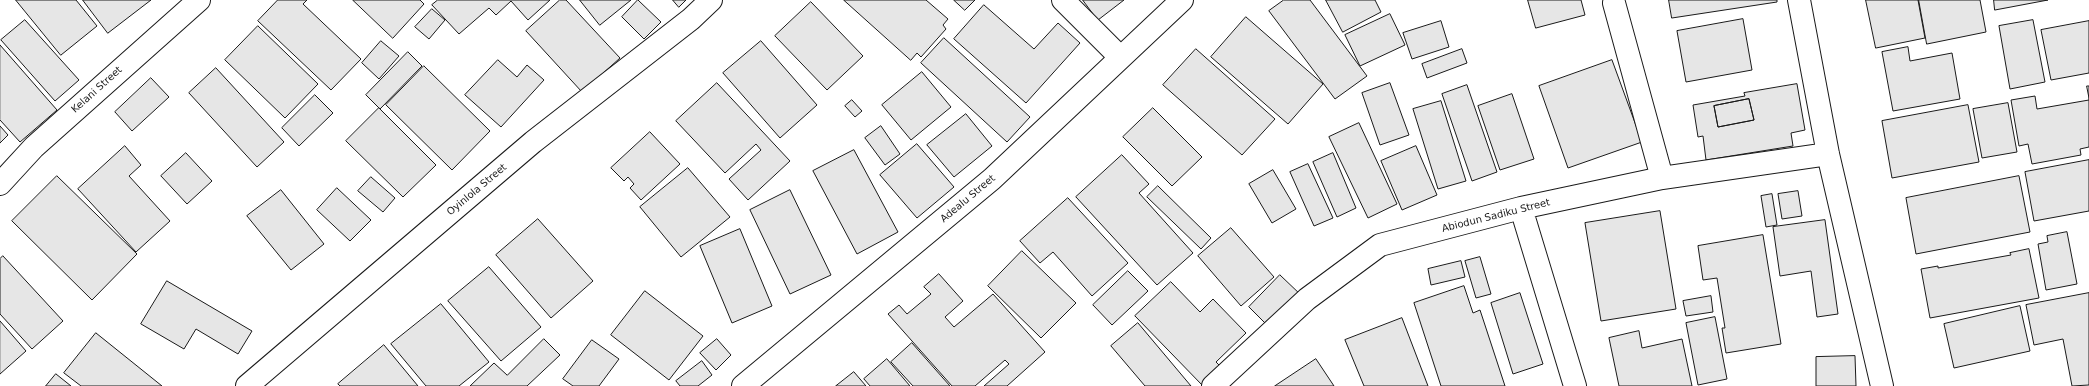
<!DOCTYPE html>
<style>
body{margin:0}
canvas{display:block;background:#fff}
</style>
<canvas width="2089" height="386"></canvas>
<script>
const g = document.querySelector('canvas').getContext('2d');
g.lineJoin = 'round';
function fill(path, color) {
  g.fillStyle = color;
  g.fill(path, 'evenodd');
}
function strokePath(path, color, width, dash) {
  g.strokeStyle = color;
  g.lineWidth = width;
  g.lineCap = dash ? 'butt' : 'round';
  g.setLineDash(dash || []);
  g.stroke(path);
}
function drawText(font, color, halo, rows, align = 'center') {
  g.font = font + ' "DejaVu Sans",sans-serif';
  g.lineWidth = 3;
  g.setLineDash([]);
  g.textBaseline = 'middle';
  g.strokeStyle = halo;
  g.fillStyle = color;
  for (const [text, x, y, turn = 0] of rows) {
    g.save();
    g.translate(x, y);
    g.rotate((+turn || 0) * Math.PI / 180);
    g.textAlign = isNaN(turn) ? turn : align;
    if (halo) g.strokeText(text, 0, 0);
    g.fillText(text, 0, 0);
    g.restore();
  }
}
const building = new Path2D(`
 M16,0H76L97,26L61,55Z
 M83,0H151L108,33Z
 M278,0H307L303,4L361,59L331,90L258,21Z
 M353,0H420L424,4L393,38Z
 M438,0H550L528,20L511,1L496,15L489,8L459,34L432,5Z
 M560,0H566L620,58L582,92L526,31Z
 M580,0H631L600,25Z
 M638,0L661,22L644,39L622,17Z
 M673,0H686L679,7Z
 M844,0H926L948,19L943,25L946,29L921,57L917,53L911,60Z
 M954,0H975L965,10Z
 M1083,0H1124L1098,20Z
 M1284,0H1310L1367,76L1335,99L1269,11Z
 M1326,0H1375L1381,12L1343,32Z
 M1528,0H1581L1585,15L1536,28Z
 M1669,0H1777V2L1672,18Z
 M1866,0H1918L1925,38L1876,48Z
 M1919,0H1980L1986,32L1927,44Z
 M1994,0H2048L1995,10Z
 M811,2L863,56L827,90L775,36Z
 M984,5L1034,49L1058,23L1080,43L1026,103L954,39Z
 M432,9L445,20L429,39L415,27Z
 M1390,14L1405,45L1360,66L1345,35Z
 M1246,17L1323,84L1288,124L1211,57Z
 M1743,19L1752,70L1686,82L1677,31Z
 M25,20L79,80L55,101L1,40Z
 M2033,20L2045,82L2010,89L1999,26Z
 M1441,21L1449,47L1412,59L1403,33Z
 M2089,21V73L2051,80L2041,30Z
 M258,26L318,84L285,118L225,60Z
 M944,38L1030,117L1007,142L921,63Z
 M381,41L399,56L379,79L362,63Z
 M761,41L817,105L780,138L723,73Z
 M0,45L57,110L20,142L0,120Z
 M1908,47L1910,61L1952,53L1960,99L1893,111L1882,52Z
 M1196,49L1275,119L1242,155L1163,85Z
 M1462,49L1467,63L1427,78L1422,64Z
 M408,52L422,66L380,109L366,95Z
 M498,60L517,77L527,65L544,80L501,127L465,95Z
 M1612,60L1642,142L1568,168L1539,86Z
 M424,66L490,131L452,170L386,105Z
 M216,68L284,142L257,167L189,93Z
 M922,72L951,107L911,140L882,105Z
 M151,78L169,97L132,131L115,112Z
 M717,83L790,161L748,200L729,179L761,150L756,144L725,173L676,121Z
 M1390,83L1409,135L1380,145L1362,93Z
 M1797,84L1805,130L1791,133L1793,146L1706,160L1703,136L1698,137L1693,105L1745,96L1744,93ZM1749,99L1754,120L1718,127L1714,106Z
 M1467,85L1497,172L1472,181L1442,94Z
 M2087,86H2089V147L2080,149L2081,155L2032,164L2028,144L2019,146L2011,100L2035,96L2037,109L2089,100Z
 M1512,94L1534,159L1500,170L1478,106Z
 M315,95L333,113L299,146L282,128Z
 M1749,99L1754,120L1718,127L1714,106Z
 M852,100L862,111L855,117L845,106Z
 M1441,101L1466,181L1438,189L1413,109Z
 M2008,103L2017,152L1982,158L1973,109Z
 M1968,105L1979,162L1892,178L1882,121Z
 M379,108L436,165L403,197L346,141Z
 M1153,108L1202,157L1172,186L1123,137Z
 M966,114L992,146L954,177L927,145Z
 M1359,123L1397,204L1368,218L1329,137Z
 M0,126L8,135L0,143Z
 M881,126L900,154L885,165L865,138Z
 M650,132L680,164L641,200L630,188L634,184L628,177L624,181L611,168Z
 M917,144L954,187L917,218L880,175Z
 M125,146L141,165L129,176L170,221L136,252L78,189Z
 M1416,146L1437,195L1402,210L1381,161Z
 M854,150L898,232L857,254L813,171Z
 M186,153L212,181L187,204L161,176Z
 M1333,153L1356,208L1337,217L1313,162Z
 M1122,155L1149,184L1139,193L1193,253L1157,285L1076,197Z
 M2089,160V211L2034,221L2025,172Z
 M1308,164L1333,218L1314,226L1290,172Z
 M688,168L730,217L681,257L640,207Z
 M1273,170L1296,209L1272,223L1249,184Z
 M57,176L137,254L92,300L12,221Z
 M2019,176L2030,232L1916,254L1906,198Z
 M371,177L395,198L383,212L358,191Z
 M1158,186L1211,238L1201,249L1147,197Z
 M337,188L371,220L350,241L317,210Z
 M281,190L324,244L291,270L247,216Z
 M790,190L831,275L790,294L750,210Z
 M1798,191L1802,216L1782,219L1778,194Z
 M1772,194L1777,225L1766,227L1761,196Z
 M1068,198L1128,263L1092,296L1053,252L1040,263L1020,241Z
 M1660,211L1676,309L1601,321L1585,223Z
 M538,219L593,281L551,318L496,255Z
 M1825,220L1838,314L1817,317L1811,271L1780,276L1773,227Z
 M1231,228L1274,277L1241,306L1198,256Z
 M740,229L772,306L732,323L700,246Z
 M2067,232L2077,284L2046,290L2038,244L2048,242L2047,236Z
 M1763,235L1781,344L1726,353L1722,328H1725L1717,278L1703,280L1698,246Z
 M2029,249L2039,298L1930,318L1921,269L1938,266V268L2011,255L2010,253Z
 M1022,251L1076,303L1041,338L988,286Z
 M3,256L63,321L32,349L0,314V259Z
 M1480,257L1491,294L1476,298L1465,261Z
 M1461,261L1465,277L1431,285L1428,269Z
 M489,267L541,327L501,361L448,301Z
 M1128,271L1148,291L1112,325L1093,305Z
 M939,274L963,301L945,317L954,327L993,294L1045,352L1007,386H984L1009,364L1005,360L975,386H952L888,314L899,305L907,314L931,294L924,287Z
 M1280,275L1302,296L1270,328L1249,307Z
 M167,281L252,331L238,354L196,329L184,349L141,324Z
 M1171,282L1200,312L1213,299L1246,333L1216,362L1222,368L1203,386L1135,316Z
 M1464,286L1473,313L1480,310L1505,386H1441L1414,303Z
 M645,291L703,336L669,380L611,335Z
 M1520,293L1543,364L1513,374L1491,303Z
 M2089,293V385L2072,386L2063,339L2034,345L2026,305Z
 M1711,296L1713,312L1686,316L1683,301Z
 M441,304L489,362L459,386H426L391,344Z
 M2020,306L2030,351L1954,368L1944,324Z
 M1715,317L1727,379L1698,385L1686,323Z
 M1402,318L1428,386H1364L1345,340Z
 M0,321L26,351L0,374Z
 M1138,323L1191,386H1145L1111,346Z
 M1639,331L1642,348L1682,339L1692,386H1619L1609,338Z
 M96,333L162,386H81L64,373Z
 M544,339L560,355L527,386H470L494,363L507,375Z
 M717,339L731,355L716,370L700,353Z
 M592,340L619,359L599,386H573L563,379Z
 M912,343L950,386H913L891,362Z
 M384,345L418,386H340L338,384Z
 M1855,356L1856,386H1816V357Z
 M887,359L910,386H870L864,379Z
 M1316,359L1334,386H1275Z
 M702,361L712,375L698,386H680L676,381Z
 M854,372L866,386H836Z
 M56,374L71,386H46Z`);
const minor = new Path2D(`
 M1063,0L1120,57
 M1799,0L1828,154L1882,386
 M1614,3L1662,178
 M0,184L34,147L199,0
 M1521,208L1575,386
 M247,386L533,142L691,19L711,0
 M743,386L992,179L1182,0
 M1213,386L1307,299L1380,245L1521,208L1662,178L1828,154`);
const streetNames = [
 ["Kelani Street",97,90,-42],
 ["Oyinlola Street",477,190,-40],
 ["Adealu Street",968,199,-40],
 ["Abiodun Sadiku Street",1496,216,-14]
];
fill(building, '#e6e6e6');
strokePath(building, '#1a1a1a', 1);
strokePath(minor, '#1a1a1a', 24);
strokePath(minor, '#fff', 22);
drawText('10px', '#1a1a1a', '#fff', streetNames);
</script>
